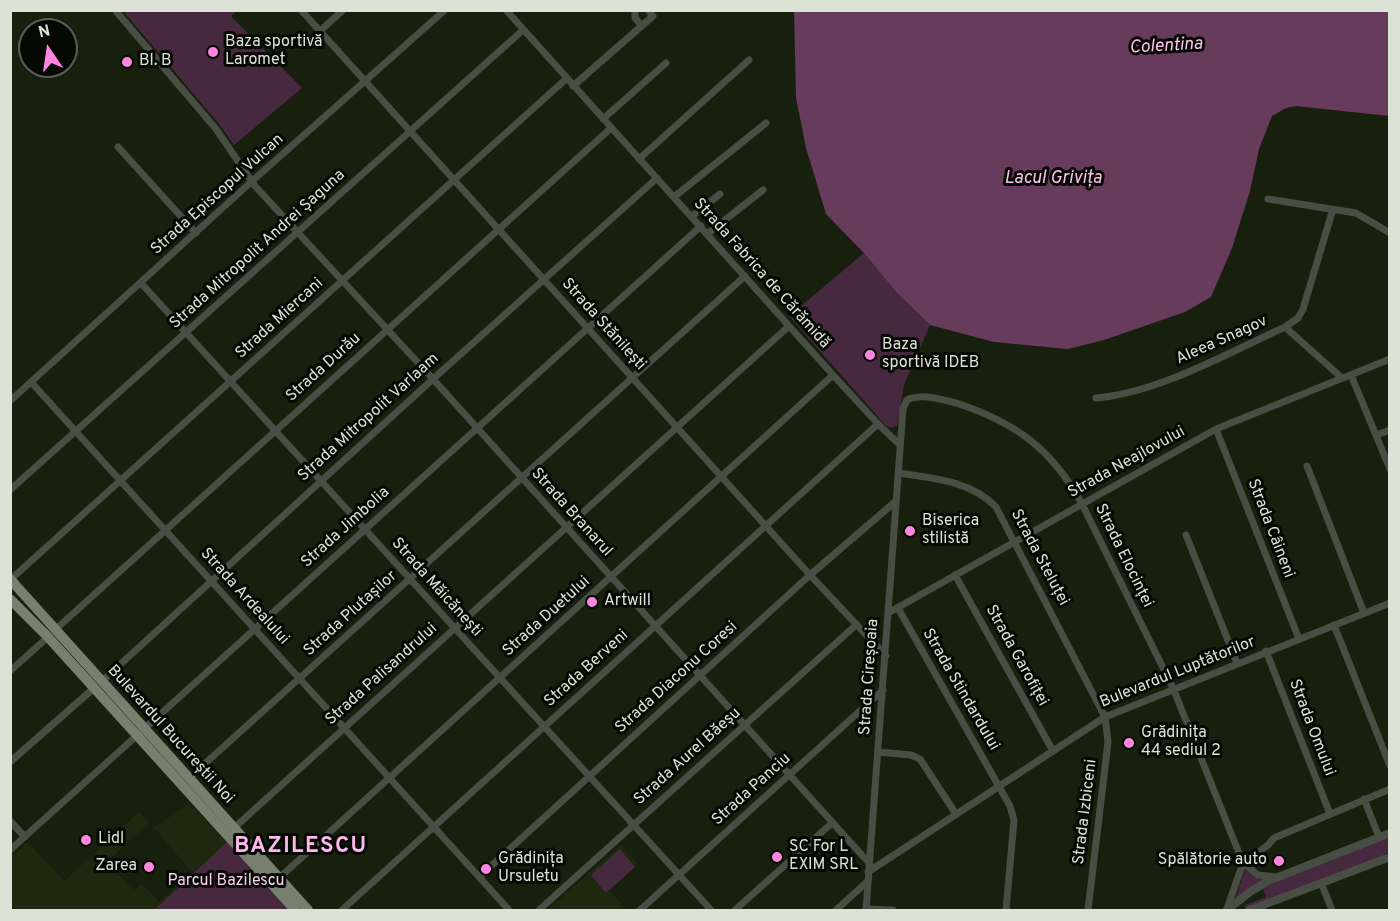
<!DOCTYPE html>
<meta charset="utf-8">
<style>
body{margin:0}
#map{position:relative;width:1400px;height:921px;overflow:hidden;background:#171f0d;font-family:Overpass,sans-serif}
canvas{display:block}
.frame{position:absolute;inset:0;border:12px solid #dce2d6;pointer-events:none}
.north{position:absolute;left:18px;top:18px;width:60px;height:60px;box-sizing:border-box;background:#050803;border:2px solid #5b5f57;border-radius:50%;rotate:347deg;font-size:16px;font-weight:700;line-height:24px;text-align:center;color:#dce2d6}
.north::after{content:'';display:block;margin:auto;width:21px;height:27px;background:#fe86e0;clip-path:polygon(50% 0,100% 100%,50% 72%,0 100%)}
</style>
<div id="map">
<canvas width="1400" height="921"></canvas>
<div class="frame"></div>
<div class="north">N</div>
</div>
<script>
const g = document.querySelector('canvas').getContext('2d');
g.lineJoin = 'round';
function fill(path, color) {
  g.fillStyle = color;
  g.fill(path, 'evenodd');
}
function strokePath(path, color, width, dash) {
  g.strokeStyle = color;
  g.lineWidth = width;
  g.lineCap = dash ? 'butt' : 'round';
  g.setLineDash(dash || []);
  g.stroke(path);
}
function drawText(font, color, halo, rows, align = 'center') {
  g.font = font + ' Overpass,sans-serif';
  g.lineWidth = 6;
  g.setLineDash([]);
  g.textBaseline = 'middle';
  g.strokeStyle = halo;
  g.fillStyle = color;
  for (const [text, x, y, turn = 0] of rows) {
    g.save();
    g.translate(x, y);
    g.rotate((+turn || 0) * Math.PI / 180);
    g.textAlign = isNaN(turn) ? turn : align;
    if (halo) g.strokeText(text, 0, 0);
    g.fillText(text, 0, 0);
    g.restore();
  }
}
const built = new Path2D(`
 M186,805L192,806L227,842L154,910H11L10,857L28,842L64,881L139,812L149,823L107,862L134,890L141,884L147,890L148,889L159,902L192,872L154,828Z
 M621,845L638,864L609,890L627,910H547Z`);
const green = new Path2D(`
 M123,11H237L231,16L302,88L234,145L220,125Z
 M864,253L897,293L930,325L904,385L897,426L892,428L886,426L789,316Z
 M1389,837V852L1376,860L1248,910L1245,909V905L1266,897L1263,889L1273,882Z
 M227,842L288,910H154Z
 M620,849L635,867L606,893L591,875Z
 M1245,870L1260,879L1267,880L1235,900Z`);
const water = new Path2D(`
 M794,10L1389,11V116L1296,106L1286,108L1272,116L1259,149L1250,191L1232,248L1211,297L1185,312L1104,340L1068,349L994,342L930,325L897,293L864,253L826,214L806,148L796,98Z`);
const minor = new Path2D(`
 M115,10L216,129L255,186L433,379L869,863
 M301,10L810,575L886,656
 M506,10L833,375L878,424L900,445
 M635,10V18L642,26
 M320,31L343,10
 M573,86L653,16L648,10
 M603,119L666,63
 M118,147L196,233
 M639,159L749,60
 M674,197L766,123
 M1268,199L1356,213L1390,233
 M692,216L720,194
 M707,234L763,190
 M141,283L711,910
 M1285,327L1298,318L1303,309L1333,209
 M1351,375L1390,469
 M31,382L509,910
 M1096,398C1158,393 1228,353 1285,327L1342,378
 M10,401L251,182L445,10
 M1216,429L1299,639
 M1376,435L1390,430
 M1307,466L1364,613
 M898,473C932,478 972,481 996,507L1105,717L1108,742L1088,910
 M10,490L523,30
 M1186,535L1237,663
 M955,575L1053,751
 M10,580L566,79
 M898,608L1010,806L1014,820L1006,910
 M888,613L1216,429L1390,359
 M1334,625L1390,766
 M56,629L611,128
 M1266,651L1330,814
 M10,671L48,637
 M102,681L433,379L657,178
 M878,752L911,755L920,759L956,814
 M10,762L94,688
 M189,778L745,276
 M1364,799L1379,837
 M10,821L25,837
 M234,828L789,326
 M10,850L701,226
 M1243,863L1268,845L1274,838L1390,789
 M868,872L1105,717L1390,603
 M479,877L810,575L896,501
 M279,878L833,375
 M1322,885L1332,910
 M866,909L893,910
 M1227,909L1243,863
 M342,910L878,424
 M539,910L856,625
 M640,910L883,690
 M735,910L832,823
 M836,910L868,881
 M866,910L903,409L907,400C922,393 941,399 956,403C1015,422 1052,449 1082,504L1173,688L1243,863L1258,875L1276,877`);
const tertiary = new Path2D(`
 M1227,910L1250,892L1268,881L1390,833
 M1250,910L1390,857`);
const primary = new Path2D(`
 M10,579L308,910
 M10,599L48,637L295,910`);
const markers = [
 [213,52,6,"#fe86e0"],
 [127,62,6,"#fe86e0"],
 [870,355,6,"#fe86e0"],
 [910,531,6,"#fe86e0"],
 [592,602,6,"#fe86e0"],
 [1129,743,6,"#fe86e0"],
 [86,840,6,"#fe86e0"],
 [777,857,6,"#fe86e0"],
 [1279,861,6,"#fe86e0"],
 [149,867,6,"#fe86e0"],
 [486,869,6,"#fe86e0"]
];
const poiNames = [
 ["Baza sportivă",225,43],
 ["Laromet",225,61],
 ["Bl. B",139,62],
 ["Baza",882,346],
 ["sportivă IDEB",882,364],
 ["Biserica",922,522],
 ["stilistă",922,540],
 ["Artwill",604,602],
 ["Grădinița",1141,734],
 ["44 sediul 2",1141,752],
 ["Lidl",98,840],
 ["SC For L",789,848],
 ["EXIM SRL",789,866],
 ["Grădinița",498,860],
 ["Ursuletu",498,878],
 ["Spălătorie auto",1267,861,"right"],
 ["Zarea",137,867,"right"]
];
const streetNames = [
 ["Strada Episcopul Vulcan",218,195,-42],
 ["Strada Mitropolit Andrei Șaguna",258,250,-42],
 ["Strada Fabrica de Cărămidă",761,274,48],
 ["Strada Miercani",280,319,-42],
 ["Strada Stănilești",603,325,48],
 ["Aleea Snagov",1222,341,-24],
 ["Strada Durău",324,368,-42],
 ["Strada Mitropolit Varlaam",369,418,-42],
 ["Strada Neajlovului",1127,463,-29],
 ["Strada Branarul",571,513,48],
 ["Strada Jimbolia",346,528,-42],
 ["Strada Câineni",1270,529,69],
 ["Strada Elocinței",1123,556,64],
 ["Strada Steluței",1039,558,62],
 ["Strada Măicănești",436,588,48],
 ["Strada Ardealului",244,597,48],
 ["Strada Plutașilor",351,614,-42],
 ["Strada Duetului",547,617,-42],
 ["Strada Garofiței",1016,656,61],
 ["Strada Berveni",587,669,-42],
 ["Bulevardul Luptătorilor",1178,673,-22],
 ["Strada Palisandrului",382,675,-42],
 ["Strada Cireșoaia",870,677,-86],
 ["Strada Diaconu Coresi",677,678,-42],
 ["Strada Stindardului",960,690,60],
 ["Strada Omului",1311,728,69],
 ["Bulevardul Bucureștii Noi",170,735,48],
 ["Strada Aurel Băeșu",688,757,-42],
 ["Strada Panciu",752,790,-42],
 ["Strada Izbiceni",1086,812,-83]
];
const parkNames = [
 ["Parcul Bazilescu",226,882]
];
const waterNames = [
 ["Colentina",1166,47,-3],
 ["Lacul Grivița",1053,179]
];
const districtNames = [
 ["BAZILESCU",301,848]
];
fill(built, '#1d280f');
fill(green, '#47293f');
fill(water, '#673b5c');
strokePath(minor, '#494e45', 7);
strokePath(tertiary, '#494e45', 8);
strokePath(primary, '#77806e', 10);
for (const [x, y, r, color] of markers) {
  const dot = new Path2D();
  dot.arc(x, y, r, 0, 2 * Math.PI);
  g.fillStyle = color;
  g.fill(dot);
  strokePath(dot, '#050803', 2);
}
drawText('16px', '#dce2d6', '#050803', poiNames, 'left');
drawText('16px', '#dce2d6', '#050803', streetNames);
drawText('16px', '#fccfef', '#050803', parkNames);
drawText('italic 18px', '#fdc2ec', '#050803', waterNames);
g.letterSpacing = '1.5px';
drawText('bold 22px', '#fdb9ea', '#050803', districtNames);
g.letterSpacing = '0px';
</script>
